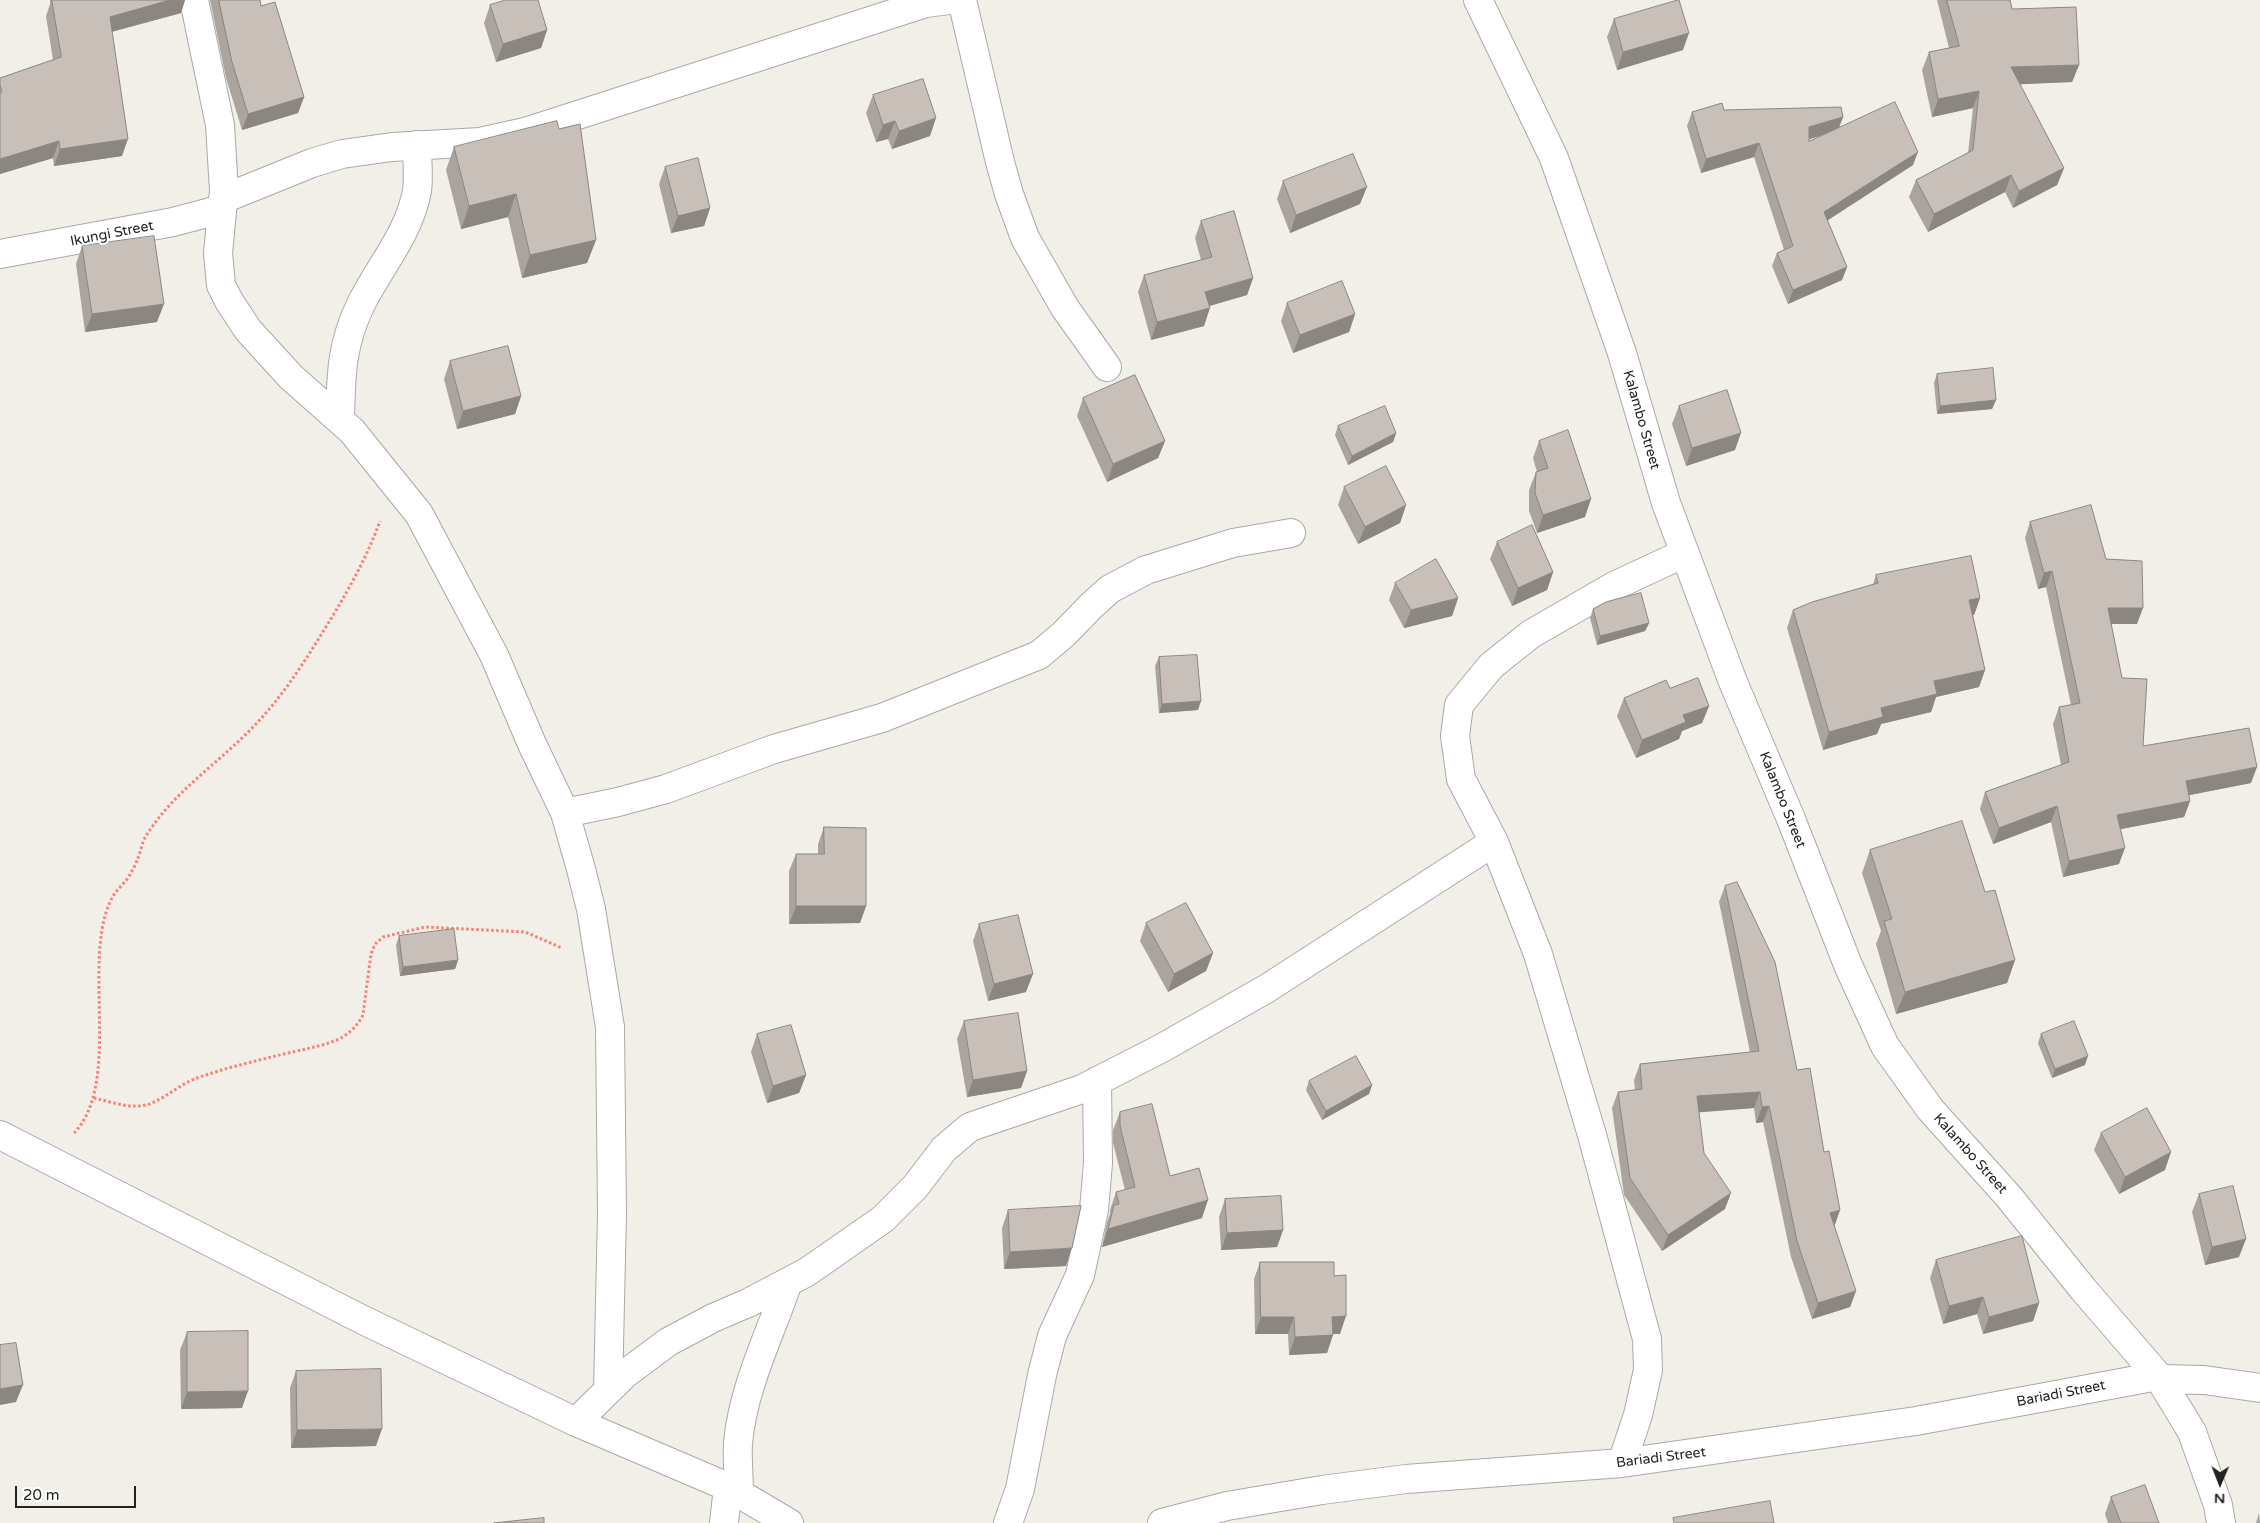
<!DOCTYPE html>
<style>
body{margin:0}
#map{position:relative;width:2260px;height:1523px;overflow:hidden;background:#f2efe9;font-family:"Varela Round",sans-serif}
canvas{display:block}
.north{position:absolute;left:2195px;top:1458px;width:50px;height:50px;-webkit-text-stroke:4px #fff;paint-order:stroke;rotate:181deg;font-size:14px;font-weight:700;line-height:20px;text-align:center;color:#222}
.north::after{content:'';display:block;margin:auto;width:18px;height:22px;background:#222;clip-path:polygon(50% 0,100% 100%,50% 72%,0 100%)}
.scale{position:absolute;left:15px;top:1486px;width:121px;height:22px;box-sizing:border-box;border:2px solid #222;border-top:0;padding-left:6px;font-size:15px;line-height:18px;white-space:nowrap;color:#222;-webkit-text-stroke:4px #fff;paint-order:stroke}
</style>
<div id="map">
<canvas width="2260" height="1523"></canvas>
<div class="north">N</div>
<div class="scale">20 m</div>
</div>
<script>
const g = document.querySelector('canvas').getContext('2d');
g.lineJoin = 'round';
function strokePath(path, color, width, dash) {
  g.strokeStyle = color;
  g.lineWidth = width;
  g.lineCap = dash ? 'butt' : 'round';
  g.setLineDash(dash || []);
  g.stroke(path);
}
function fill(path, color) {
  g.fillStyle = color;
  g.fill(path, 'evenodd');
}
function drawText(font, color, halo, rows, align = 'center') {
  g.font = font + ' "Varela Round",sans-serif';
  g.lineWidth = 4;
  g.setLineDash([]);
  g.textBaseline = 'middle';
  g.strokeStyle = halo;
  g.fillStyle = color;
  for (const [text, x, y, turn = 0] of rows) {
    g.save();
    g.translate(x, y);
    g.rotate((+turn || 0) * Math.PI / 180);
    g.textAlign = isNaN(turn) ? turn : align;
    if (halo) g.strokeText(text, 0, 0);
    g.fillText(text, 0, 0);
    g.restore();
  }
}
const path = new Path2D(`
 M94,1098C108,1101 124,1107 139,1106C159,1105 177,1085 197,1078C225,1068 255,1061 284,1054C303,1049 321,1047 339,1039C349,1034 358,1025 363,1015L371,954L375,944L383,937L425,927L525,932L562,948
 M74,1133C122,1083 82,964 110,902C114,892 122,886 128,878C132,871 136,864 138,858C141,851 142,842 146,836C173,792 219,763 254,726C284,695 307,658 329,622C349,589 367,557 380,521`);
const minor = new Path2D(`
 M194,0L220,125L224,191L218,253L221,285L229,301L248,330L291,377L352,431L419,514L494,655L532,744L565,813L581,869L591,909L610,1027L612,1213L608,1391
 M962,0L1000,162L1009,194L1025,238L1065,308L1107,367
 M1478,0L1554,158L1622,353L1666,503L1733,682L1791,819L1848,965L1885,1046L1930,1109L2009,1197L2083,1289L2158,1376L2192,1432L2218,1505L2221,1523
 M223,199L312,163L342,154L392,147L480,142L525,132L926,3L949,0
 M0,254L173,222L222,209
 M340,420C341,376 341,345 361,304C380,266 409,234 417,191C419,177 417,160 417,145
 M565,813L618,802L666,789L774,749L882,718L1039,655L1064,634L1091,606L1110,589L1146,570L1233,543L1291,533
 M0,1135L363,1320L576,1422L728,1487L789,1523
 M2160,1379L2204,1380L2260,1388
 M576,1422L625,1374L668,1342L713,1318L748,1303L807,1272L883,1219L915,1187L944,1149L970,1127L1082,1089L1162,1048L1266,989L1494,842
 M1622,1463L1638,1415L1648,1370L1647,1339L1592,1135L1538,954L1494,842L1461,779L1455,736L1459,705L1491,666L1531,634L1616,585L1685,553
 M739,1493C739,1477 737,1460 738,1443C743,1387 770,1335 788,1282
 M724,1523L728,1487
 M1008,1523L1020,1489L1042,1375L1052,1336L1080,1275L1094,1210L1098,1163L1097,1081
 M1162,1523L1227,1506L1322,1490L1406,1479L1622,1463L1916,1421L2158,1376`);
const wall = new Path2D(`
 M50,0H185L181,13L112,32L122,156L54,166L53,158L0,174V78L53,60L46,16L50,4Z
 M210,0H260L261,6L304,97L298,113L242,130L226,78Z
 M1937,0H2010L2012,9L2079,65L2072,82L2019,84L2064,168L2057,185L2013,208L2005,192L1928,232L1909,197L1916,180L1968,153L1973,108L1932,117L1922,70L1929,52L1949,48Z
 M490,5L547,30L541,48L496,62L484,23Z
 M1614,19L1683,50L1617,70L1607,37Z
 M873,95L930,136L892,149L888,139L876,142L866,113Z
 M1724,110L1843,117L1839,128L1913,165L1827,220L1847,267L1842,280L1788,304L1772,266L1777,253L1784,250L1754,157L1701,173L1687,126L1692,112ZM1823,135L1809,141V139Z
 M559,129L596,240L587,263L522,278L508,217L461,229L446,170L454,147Z
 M665,167L710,208L704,226L671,233L659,184Z
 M1283,181L1360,204L1290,233L1277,199Z
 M1201,221L1253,278L1247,295L1209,306L1204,326L1151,340L1138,292L1144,275L1201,260L1195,238Z
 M82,246L157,322L85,332L76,264Z
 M1287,303L1355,314L1349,332L1293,353L1281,321Z
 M450,361L521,396L515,414L457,429L444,379Z
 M1937,374L1996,400L1992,409L1937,414L1934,383Z
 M1083,398L1165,441L1158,458L1107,482L1077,416Z
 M1679,406L1735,450L1686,466L1672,424Z
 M1338,426L1396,433L1393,442L1348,465L1335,435Z
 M1539,441L1585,517L1537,533L1529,511V490L1536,472H1537L1533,458Z
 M1344,487L1406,505L1400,523L1358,544L1338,505Z
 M2030,522L2106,559L2137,624H2111L2122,678L2143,746L2251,783L2189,795L2190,801L2184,817L2120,829L2119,864L2063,877L2051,822L1993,844L1980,809L1985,792L2061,765L2053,724L2059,707L2071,705L2046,587L2038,589L2025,538Z
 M1497,542L1553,572L1547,590L1512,606L1490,559Z
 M1876,575L1980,598L1974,615H1973L1985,670L1979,687L1936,697L1931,712L1881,724L1877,734L1823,750L1787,628L1793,610L1873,584Z
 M1395,583L1458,598L1452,616L1404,628L1389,600Z
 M1593,609L1649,623L1645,631L1597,645L1590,618Z
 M1159,657L1198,710L1159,713L1155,666Z
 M1670,688L1709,706L1702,723L1682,731L1679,739L1636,758L1617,716L1624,698Z
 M824,827L866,906L860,923L789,924V871L796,854H818V844Z
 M1870,850L2015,960L2007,983L1896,1014L1876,944L1881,931L1862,873Z
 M1725,886L1797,1070L1824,1152L1840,1210L1834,1227L1856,1291L1850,1307L1812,1319L1791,1257L1763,1122L1756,1123L1754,1108L1699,1112L1704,1153L1725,1209L1662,1251L1624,1195L1612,1108L1618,1092L1635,1090L1634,1080L1640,1064L1750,1052L1719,902Z
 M1146,923L1213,953L1206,971L1168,992L1140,941Z
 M979,924L1026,992L988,1001L973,941Z
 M399,936L458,960L455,969L400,976L396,945Z
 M964,1021L1027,1071L1021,1088L967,1097L957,1039Z
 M757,1034L806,1075L799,1093L767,1103L751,1052Z
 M2041,1034L2085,1065L2052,1078L2038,1043Z
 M1309,1081L1372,1085L1369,1094L1322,1120L1306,1090Z
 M1120,1112L1202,1218L1102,1247L1107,1222L1110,1214V1210L1116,1192L1125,1190L1113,1143V1130Z
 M2101,1133L2165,1170L2119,1194L2094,1150Z
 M2199,1194L2239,1257L2205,1265L2192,1212Z
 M1225,1199L1283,1230L1277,1247L1221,1250L1219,1217Z
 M1008,1210L1066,1266L1004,1269L1002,1228Z
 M1936,1260L2039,1303L2033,1321L1983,1334L1977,1314L1943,1324L1930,1278Z
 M1260,1262L1334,1276L1340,1334H1333L1327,1353L1289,1355L1288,1334H1255L1254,1279Z
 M187,1332L242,1408L181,1409L180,1350Z
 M296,1371L376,1446L291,1448L290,1388Z
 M2111,1497L2159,1523H2108L2105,1514Z
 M2259,1513L2260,1523H2256Z`);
const shadedWall = new Path2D(`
 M170,0H185L181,13L103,34L110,17Z
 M547,30L541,48L496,62L503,44Z
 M1689,33L1683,50L1617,70L1623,52Z
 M2079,65L2072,82L2004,85L2011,67Z
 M1979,91L1973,108L1932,117L1938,99Z
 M304,97L298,113L242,130L248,114Z
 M1843,117L1838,130L1804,141L1809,127Z
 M936,118L930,136L892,149L899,131Z
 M895,121L888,139L876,142L883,125Z
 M128,139L122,156L54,166L60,149Z
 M59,141L53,158L0,174V159Z
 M1759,143L1754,157L1701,173L1706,159Z
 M1918,152L1913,165L1819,226L1824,212Z
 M2064,168L2057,185L2013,208L2019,191Z
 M2011,175L2005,192L1928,232L1934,214Z
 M1367,187L1360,204L1290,233L1296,215Z
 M516,194L508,217L461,229L469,206Z
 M710,208L704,226L671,233L678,216Z
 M596,240L587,263L522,278L530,255Z
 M1847,267L1842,280L1788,304L1793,290Z
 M1253,278L1247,295L1199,309L1205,292Z
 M164,304L157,322L85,332L92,314Z
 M1210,308L1204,326L1151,340L1157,322Z
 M1355,314L1349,332L1293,353L1300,335Z
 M521,396L515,414L457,429L463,411Z
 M1996,400L1992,409L1937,414L1940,406Z
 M1396,433L1393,442L1348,465L1352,456Z
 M1741,433L1735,450L1686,466L1692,448Z
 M1165,441L1158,458L1107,482L1113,464Z
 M1591,499L1585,517L1537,533L1543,515Z
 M1406,505L1400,523L1358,544L1365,527Z
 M2052,571L2046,587L2038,589L2044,573Z
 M1553,572L1547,590L1512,606L1518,588Z
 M1458,598L1452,616L1404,628L1411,610Z
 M1980,598L1974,615L1963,617L1969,600Z
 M2108,608H2143L2137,624H2102Z
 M1649,623L1645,631L1597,645L1600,636Z
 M1985,670L1979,687L1936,697L1931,712L1881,724L1877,734L1823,750L1829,732L1934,681Z
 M1201,701L1198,710L1159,713L1162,704Z
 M1709,706L1702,723L1682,731L1679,739L1636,758L1642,740L1683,715Z
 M2257,767L2251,783L2180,797L2186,781Z
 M2190,801L2184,817L2111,831L2117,815Z
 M2057,806L2051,822L1993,844L1999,828Z
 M2125,848L2119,864L2063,877L2069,861Z
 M796,906H866L860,923L789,924Z
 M1213,953L1206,971L1168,992L1174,974Z
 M458,960L455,969L400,976L403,967Z
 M2015,960L2007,983L1896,1014L1905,992Z
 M1033,974L1026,992L988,1001L994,984Z
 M2088,1056L2085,1065L2052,1078L2055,1069Z
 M1027,1071L1021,1088L967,1097L973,1080Z
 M806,1075L799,1093L767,1103L773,1086Z
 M1372,1085L1369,1094L1322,1120L1326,1111Z
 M1760,1092L1754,1108L1691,1113L1697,1096Z
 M1769,1106L1763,1122L1756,1123L1762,1107Z
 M2171,1152L2165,1170L2119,1194L2125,1177Z
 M1731,1193L1725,1209L1662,1251L1668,1235Z
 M1208,1200L1202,1218L1102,1247L1108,1229Z
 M1840,1210L1834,1227L1830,1213Z
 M1283,1230L1277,1247L1221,1250L1227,1233Z
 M2246,1239L2239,1257L2205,1265L2212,1247Z
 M1072,1248L1066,1266L1004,1269L1010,1252Z
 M1856,1291L1850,1307L1812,1319L1818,1303Z
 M1983,1297L1977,1314L1943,1324L1949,1306Z
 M2039,1303L2033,1321L1983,1334L1989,1317Z
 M1346,1316L1340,1334H1326L1332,1317Z
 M1261,1317H1294L1288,1334H1255Z
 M1333,1335L1327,1353L1289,1355L1295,1337Z
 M23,1385L16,1402L0,1405V1389Z
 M248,1391L242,1408L181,1409L187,1392Z
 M382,1429L376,1446L291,1448L297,1430Z`);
const building = new Path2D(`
 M52,0H170L110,17L128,139L60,149L59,141L0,159V93L2,92L0,85V78L61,57Z
 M219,0H260L261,6L275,2L304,97L248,114L232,62Z
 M506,0H538L547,30L503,44L490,5Z
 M1678,0H1679L1689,33L1623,52L1614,19Z
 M1947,0H2010L2012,9L2076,7L2079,65L2011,67L2064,168L2019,191L2011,175L1934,214L1916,180L1973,150L1979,91L1938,99L1929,52L1959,46Z
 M923,79L936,118L899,131L895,121L883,125L873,95Z
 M1895,102L1918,152L1824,212L1847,267L1793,290L1777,253L1793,246L1759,143L1706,159L1692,112L1722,103L1724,110L1841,107L1843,117L1809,127V141Z
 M557,121L559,129L580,124L596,240L530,255L516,194L469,206L454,147Z
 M1353,154L1367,187L1296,215L1283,181Z
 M698,158L710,208L678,216L665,167Z
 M1234,211L1253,278L1205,292L1210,308L1157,322L1144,275L1212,257L1201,221Z
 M154,236L164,304L92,314L82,246Z
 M1342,281L1355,314L1300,335L1287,303Z
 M508,346L521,396L463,411L450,361Z
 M1993,368L1996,400L1940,406L1937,374Z
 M1135,375L1165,441L1113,464L1083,398Z
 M1727,390L1741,433L1692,448L1679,406Z
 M1385,406L1396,433L1352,456L1338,426Z
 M1568,430L1591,499L1543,515L1535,493L1536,472L1548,468L1539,441Z
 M1386,466L1406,505L1365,527L1344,487Z
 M2091,505L2106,559L2142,561L2143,608H2108L2122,678L2147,679L2143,746L2249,728L2257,767L2186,781L2190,801L2117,815L2125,848L2069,861L2057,806L1999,828L1985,792L2069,762L2059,707L2080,703L2052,571L2044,573L2030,522Z
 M1532,525L1553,572L1518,588L1497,542Z
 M1971,556L1980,598L1969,600L1985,670L1934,681L1937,694L1881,708L1883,717L1829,732L1793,610L1812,602L1878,583L1876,575Z
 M1436,559L1458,598L1411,610L1395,583Z
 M1641,593L1649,623L1600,636L1593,609L1606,602Z
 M1197,655L1201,701L1162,704L1159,657Z
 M1698,678L1709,706L1683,715L1686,722L1642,740L1624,698L1666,680L1670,688Z
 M1962,821L1985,892L1995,890L2015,960L1905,992L1884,921L1892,919L1870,850Z
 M824,827L866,828V906H796V854H824Z
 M1737,882L1775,962L1797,1070L1810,1068L1824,1152L1829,1151L1840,1210L1830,1213L1856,1291L1818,1303L1797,1241L1769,1106L1762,1107L1760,1092L1697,1096L1704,1153L1731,1193L1668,1235L1630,1178L1618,1092L1642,1089L1640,1064L1759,1051L1725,886Z
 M1186,903L1213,953L1174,974L1146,923Z
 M1018,915L1033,974L994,984L979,924Z
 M454,929L458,960L403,967L399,936Z
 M1018,1013L1027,1071L973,1080L964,1021Z
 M2074,1021L2088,1056L2055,1069L2041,1034Z
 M791,1025L806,1075L773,1086L757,1034Z
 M1356,1056L1372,1085L1326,1111L1309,1081Z
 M1152,1104L1170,1176L1199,1168L1208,1200L1108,1229L1114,1205L1119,1204L1116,1192L1135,1187L1120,1126V1112Z
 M2147,1108L2171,1152L2125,1177L2101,1133Z
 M2233,1186L2246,1239L2212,1247L2199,1194Z
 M1281,1196L1283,1230L1227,1233L1225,1199Z
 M1081,1206L1072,1248L1010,1252L1008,1210Z
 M2022,1236L2039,1303L1989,1317L1983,1297L1949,1306L1936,1260Z
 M1260,1262H1334V1276L1346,1275V1316L1332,1317L1333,1335L1295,1337L1294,1317H1261Z
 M248,1331V1391L187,1392V1332Z
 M16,1343L23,1385L0,1389V1345Z
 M381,1369L382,1429L297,1430L296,1371Z
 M2145,1485L2159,1523H2121L2111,1497Z
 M1770,1501L1774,1523H1674L1673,1518Z
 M544,1518V1523H494Z`);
const streetNames = [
 ["Ikungi Street",112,234,-11],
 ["Kalambo Street",1641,420,74],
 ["Kalambo Street",1782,800,68],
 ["Kalambo Street",1970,1154,48],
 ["Bariadi Street",2061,1394,-11],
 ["Bariadi Street",1661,1458,-7]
];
strokePath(minor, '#a9a9a9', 30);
strokePath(path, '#fa8072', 3, [2.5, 2.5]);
strokePath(minor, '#fff', 28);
fill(wall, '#aba49e');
fill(shadedWall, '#8b8681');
fill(building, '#c7bfb8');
strokePath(building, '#8b8681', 1);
drawText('14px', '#222', '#fff', streetNames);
</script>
